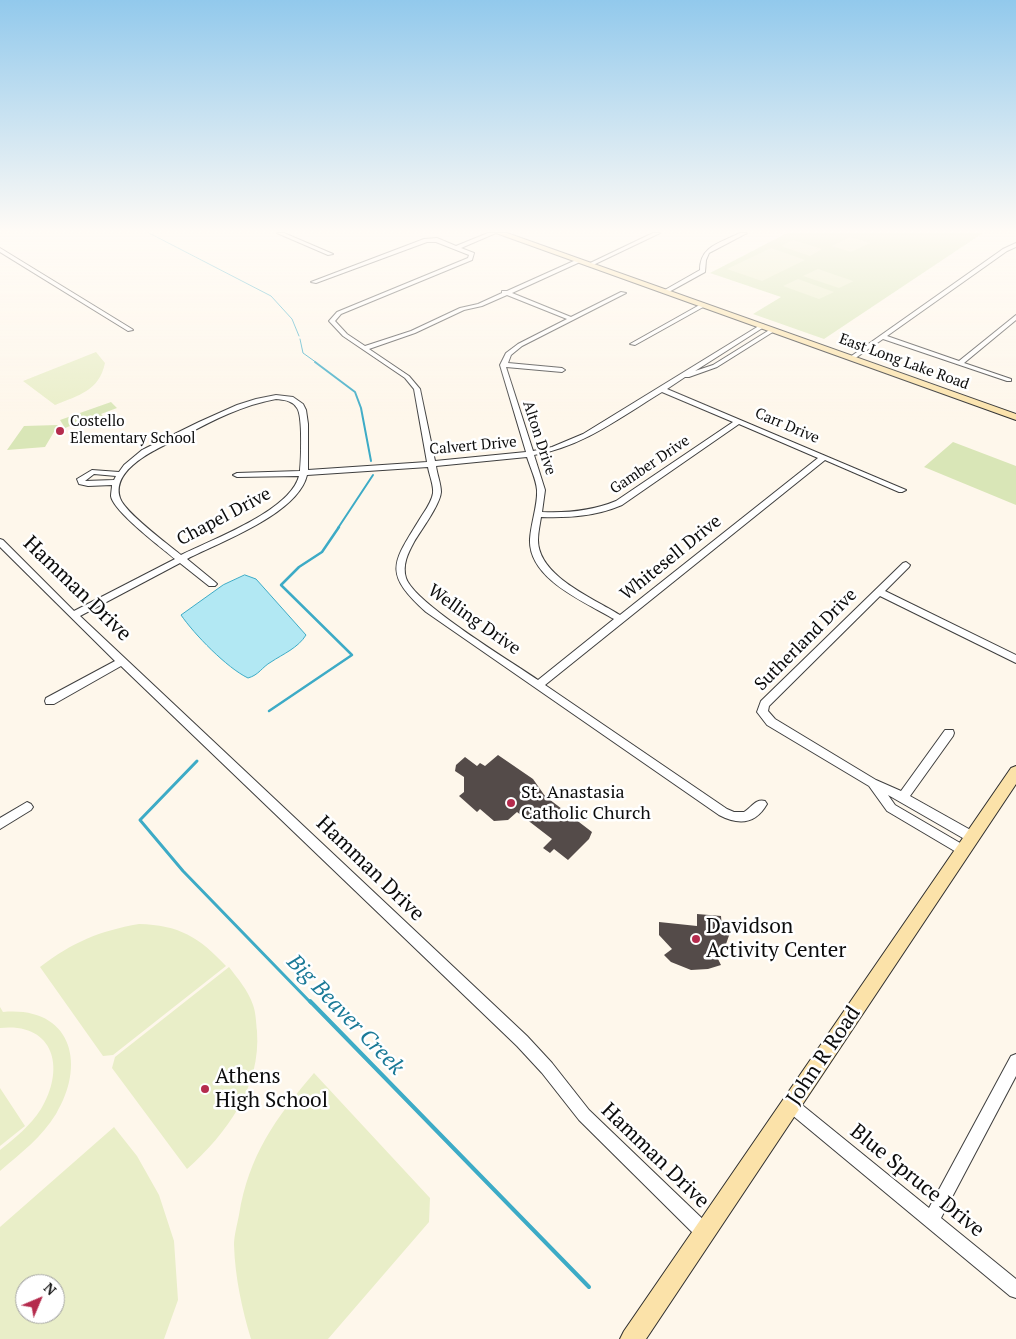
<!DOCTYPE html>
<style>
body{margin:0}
#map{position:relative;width:1016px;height:1339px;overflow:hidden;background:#fef7eb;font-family:"PT Serif",serif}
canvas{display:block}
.north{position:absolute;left:15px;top:1274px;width:50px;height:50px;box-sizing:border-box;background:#fff;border:1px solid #9e9e9e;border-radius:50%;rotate:45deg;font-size:14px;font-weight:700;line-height:20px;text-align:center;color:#0c0c0c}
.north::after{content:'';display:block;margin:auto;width:18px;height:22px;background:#b52b4d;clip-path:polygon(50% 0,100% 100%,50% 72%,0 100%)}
</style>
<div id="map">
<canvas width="1016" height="1339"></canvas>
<div class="north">N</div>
</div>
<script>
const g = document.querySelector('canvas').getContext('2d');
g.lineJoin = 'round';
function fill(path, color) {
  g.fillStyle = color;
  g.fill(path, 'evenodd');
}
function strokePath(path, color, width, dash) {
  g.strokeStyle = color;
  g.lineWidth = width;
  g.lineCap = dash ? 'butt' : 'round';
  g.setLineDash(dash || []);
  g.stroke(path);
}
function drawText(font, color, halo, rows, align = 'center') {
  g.font = font + ' "PT Serif",serif';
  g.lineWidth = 5;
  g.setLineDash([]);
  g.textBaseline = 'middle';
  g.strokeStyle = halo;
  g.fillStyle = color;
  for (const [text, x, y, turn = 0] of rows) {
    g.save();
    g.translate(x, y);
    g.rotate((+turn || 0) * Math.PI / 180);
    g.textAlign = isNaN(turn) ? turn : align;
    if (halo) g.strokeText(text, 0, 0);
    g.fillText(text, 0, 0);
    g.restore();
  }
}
const green = new Path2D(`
 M787,233H983L824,339L753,314L781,297L710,273Z
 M111,402L117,408L101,414L105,418L94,422L90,418L65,428L60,420Z
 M58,425L45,447L7,450L24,426Z
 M953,442L1016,466V505L924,467Z`);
const pitch = new Path2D(`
 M850,237L870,243L851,252L832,246Z
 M793,240L822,249L810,256L781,246Z
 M771,248L805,260L762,281L727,269Z
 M818,269L853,281H854L839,288L803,276Z
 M798,279L834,292L819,299L783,286Z
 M96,352L105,363C99,391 79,395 55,405L23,381Z
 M139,924C179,925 199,937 226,966L113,1055L103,1056L40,967C73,942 99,931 139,924Z
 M229,967C238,979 248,990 253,1005C256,1013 256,1023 257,1031C261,1087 227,1133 187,1169L112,1068L115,1057Z
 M0,1007L3,1012C71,1006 87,1063 56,1114C42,1137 21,1153 0,1171V1150C15,1138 30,1126 41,1109C66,1068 54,1022 0,1028Z
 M314,1073L430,1198L429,1222L328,1339H251C242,1309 235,1277 234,1245C234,1236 237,1225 239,1215C249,1155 275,1119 314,1073Z
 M0,1088L25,1126L0,1146Z
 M114,1127L137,1156L159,1195L174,1241L178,1300L164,1339H0V1227ZM25,1284H55V1314H25Z`);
const water = new Path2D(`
 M245,575L256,579L306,635C298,648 283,654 271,662C262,667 259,675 248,678C227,668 194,634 181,615L223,585Z`);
const streamFar4 = new Path2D(`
 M149,233L271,296L292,319L299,336
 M300,339L303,353L317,363`);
const streamFar3 = new Path2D(`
 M315,362L355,392L361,408L371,461
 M338,528L373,475`);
const streamFar2 = new Path2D(`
 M269,711L352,655L281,585L299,567L322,552L339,527`);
const streamFar1 = new Path2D(`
 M197,761L140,820L183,871L311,1003`);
const stream = new Path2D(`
 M310,1001L589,1287`);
const building = new Path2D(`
 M498,755L533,779L545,796L592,832L589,839L568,860L554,849L550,853L543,848L552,839L517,812L508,820L494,821L480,809L477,812L459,796L464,792V777L455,771L456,765L465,757L477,766L480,763L485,766Z
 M697,914L721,916L722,929L731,930L726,944L719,953L718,959L721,965L708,969L691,970L671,962L664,955L672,949L659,935V922L697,926Z`);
const street = new Path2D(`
 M277,233H284L333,254L328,255Z
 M488,233H496L461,248L474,253L472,260L341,314L335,321L347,334L365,346L411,331L460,308L478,304L502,293V291H507L576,260H580V262L512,293L571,317L621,292L626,293L522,346L511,355L508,363L562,368L565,370L562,372L506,367L533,451L552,447L583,434L762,324L764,325V327L695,371L713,365L771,329L776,330L717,367L689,377H685L667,389L906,490L902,492H899L825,460L545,685L727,809L734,812H744C751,808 756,798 765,801L767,804C755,825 738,825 719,815L426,612C382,572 393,563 421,517C425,511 432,501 433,493C434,486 429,474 428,467L307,475C298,514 220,542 187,559L215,582L217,584L215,586H209L180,563L80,616L527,1036L552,1063L589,1110L710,1226L712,1232L710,1238L704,1240L698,1238L579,1120L542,1073L517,1046L121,666L54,704H46L45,701L46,698L115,661L0,547V539L3,540L74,611L175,559C162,548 113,511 111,496C111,493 112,488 112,485L88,486L79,484L77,479L92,470L119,472L124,465L142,450L199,422L237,405L256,399L276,395L293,397L303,404L306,410L308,424V470L427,462L414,389L405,378L343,336L329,321L337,312L468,258L469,255L436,242H427L316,283L311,282L424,239L437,238L456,246ZM507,295L567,319L518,344L506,353L500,365L526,452L435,461L420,389L409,376L369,349L415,333L464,310L482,306ZM662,392L733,422L616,501C592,511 568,513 542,512L545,490L534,455C582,447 621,417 662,392ZM276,399C284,400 292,400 297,408C303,416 301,460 300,471L237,473L233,475L237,477L299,476C290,511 213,539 181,555C169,545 124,512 120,498C110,467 163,446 184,436C213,420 243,405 276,399ZM739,424L818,458L620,615C593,598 538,576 538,540C538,532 540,524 541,517C570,518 596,516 622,505ZM527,457C530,467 536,479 537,490C538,504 531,523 530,539C528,579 585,602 614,619L538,680C512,662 414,603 406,578C402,565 408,553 414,542C421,530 440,505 441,492C441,484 437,474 436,466ZM94,474L116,476L114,480L85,481Z
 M653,233H660L591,266L586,265Z
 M740,233H747L709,253L706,260L705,272L667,293H663V291L700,270C700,246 720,243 740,233Z
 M1016,243V247L1007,251L887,336L959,361L1016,315V320L964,363L1011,379V381H1007L883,339L854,359H850V357L1003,249Z
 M0,248L132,329L133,330L128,331L0,252Z
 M703,303L706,305L705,306L635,345L630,344Z
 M906,562L910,565L909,567L885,591L1016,655V663L880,596L769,706L768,711L775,719L876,780L901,791L945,730H953L954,733L953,736L910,796L976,833L978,837L976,841L972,842L968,841L888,795L895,805L967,847L969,851L967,855L963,856L887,811L869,786L767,725L757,712L761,701L903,563Z
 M27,802L31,804L33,807L31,810L0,829V818Z
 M1016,1054V1076L941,1218L1016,1279V1298L1010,1296L786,1110L784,1105L786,1100L791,1098L796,1100L929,1208L1011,1056Z`);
const secondary = new Path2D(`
 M496,233H507L1016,414V420Z
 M1016,766V784L646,1339H620L624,1331L1011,768Z`);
const markers = [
 [60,431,5,"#b52b4d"],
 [511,803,5,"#b52b4d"],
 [696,939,5,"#b52b4d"],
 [205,1089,5,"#b52b4d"]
];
const farStreetnames = [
 ["East Long Lake Road",904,362,20],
 ["Carr Drive",787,426,23],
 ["Alton Drive",539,438,72],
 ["Calvert Drive",473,446,-5],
 ["Gamber Drive",650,465,-34]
];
const farPoinames = [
 ["Costello",70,422],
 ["Elementary School",70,439]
];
const streetNames = [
 ["Chapel Drive",224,517,-28],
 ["Whitesell Drive",671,558,-39],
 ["Welling Drive",474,620,35],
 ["Sutherland Drive",806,640,-45]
];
const poiNames = [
 ["St. Anastasia",521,793],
 ["Catholic Church",521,814]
];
const nearStreetnames = [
 ["Hamman Drive",77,589,44],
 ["Hamman Drive",370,869,44],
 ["John R Road",824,1056,-56],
 ["Hamman Drive",655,1156,44],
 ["Blue Spruce Drive",917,1181,39]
];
const nearPoinames = [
 ["Davidson",706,927],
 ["Activity Center",706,951],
 ["Athens",215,1077],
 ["High School",215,1101]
];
const nearWaternames = [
 ["Big Beaver Creek",345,1015,46]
];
fill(green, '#d9e6b7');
fill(pitch, '#e9eec8');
fill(water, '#b2e8f3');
strokePath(water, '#3dabc6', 1);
strokePath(streamFar4, '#3dabc6', 1);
strokePath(streamFar3, '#3dabc6', 2);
strokePath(streamFar2, '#3dabc6', 2.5);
strokePath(streamFar1, '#3dabc6', 3);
strokePath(stream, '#3dabc6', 4);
fill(building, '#544b49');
strokePath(street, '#3f3f3f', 2);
strokePath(secondary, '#2e2e2e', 2);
fill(street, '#fff');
fill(secondary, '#fbe2a9');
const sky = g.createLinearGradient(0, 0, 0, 420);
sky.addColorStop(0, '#92c9ec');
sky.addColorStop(0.55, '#fffbf6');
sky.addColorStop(1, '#fffbf600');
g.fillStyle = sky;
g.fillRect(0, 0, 1016, 420);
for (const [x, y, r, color] of markers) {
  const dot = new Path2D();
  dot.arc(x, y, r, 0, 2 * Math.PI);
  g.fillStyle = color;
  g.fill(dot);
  strokePath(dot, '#fff', 2);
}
drawText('15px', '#0c0c0c', '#fff', farStreetnames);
drawText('15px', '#0c0c0c', '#fff', farPoinames, 'left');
drawText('18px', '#0c0c0c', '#fff', streetNames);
drawText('18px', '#0c0c0c', '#fff', poiNames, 'left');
drawText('21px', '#0c0c0c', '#fff', nearStreetnames);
drawText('21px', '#0c0c0c', '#fff', nearPoinames, 'left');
drawText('italic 22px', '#1b7a97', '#fff', nearWaternames);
</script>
